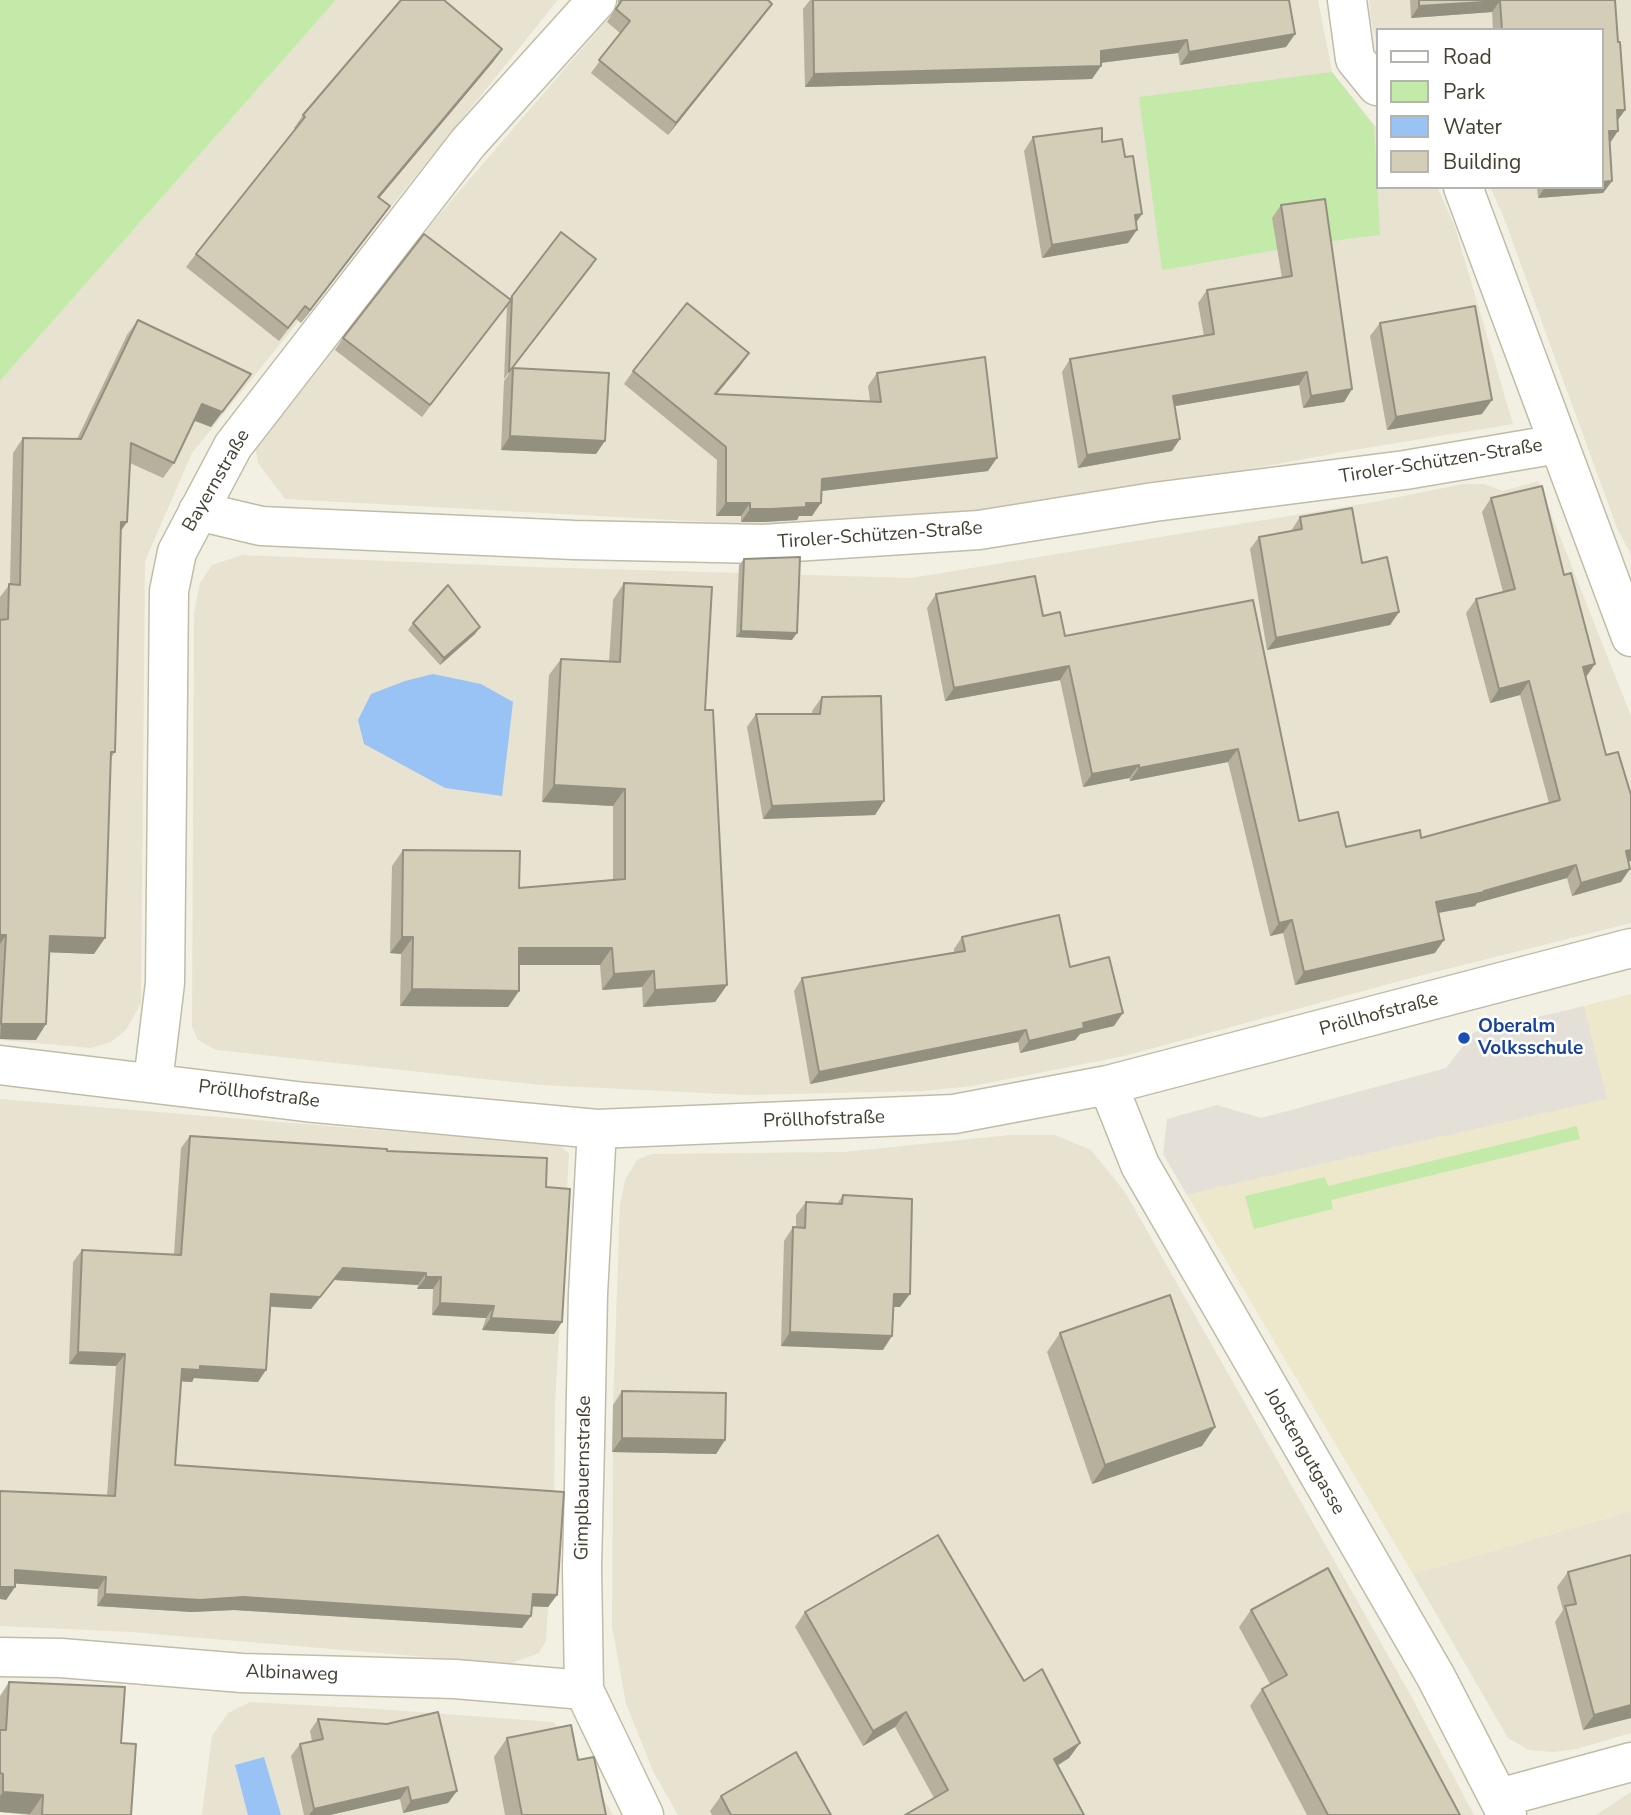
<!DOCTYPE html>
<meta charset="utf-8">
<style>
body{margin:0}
#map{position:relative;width:1631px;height:1815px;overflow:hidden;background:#f2f0e2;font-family:"Nunito Sans",sans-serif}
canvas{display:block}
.legend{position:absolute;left:1376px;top:28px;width:228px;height:161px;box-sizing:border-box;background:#fff;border:2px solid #b4b3ad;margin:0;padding:9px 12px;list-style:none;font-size:21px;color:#444032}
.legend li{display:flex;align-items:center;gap:14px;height:35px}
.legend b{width:35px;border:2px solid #b4b3ad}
</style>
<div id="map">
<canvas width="1631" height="1815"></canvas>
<ul class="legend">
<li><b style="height:9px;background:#fff"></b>Road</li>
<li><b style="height:19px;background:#c3eaa8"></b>Park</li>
<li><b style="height:19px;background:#99c3f4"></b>Water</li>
<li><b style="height:19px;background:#d4cdb7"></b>Building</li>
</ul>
</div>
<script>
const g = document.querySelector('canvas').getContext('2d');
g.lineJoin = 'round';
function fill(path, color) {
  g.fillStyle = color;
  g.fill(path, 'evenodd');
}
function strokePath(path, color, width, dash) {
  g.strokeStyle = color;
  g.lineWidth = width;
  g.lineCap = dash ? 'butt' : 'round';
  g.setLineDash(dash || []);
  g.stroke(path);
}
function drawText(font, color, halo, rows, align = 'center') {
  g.font = font + ' "Nunito Sans",sans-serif';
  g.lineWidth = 5;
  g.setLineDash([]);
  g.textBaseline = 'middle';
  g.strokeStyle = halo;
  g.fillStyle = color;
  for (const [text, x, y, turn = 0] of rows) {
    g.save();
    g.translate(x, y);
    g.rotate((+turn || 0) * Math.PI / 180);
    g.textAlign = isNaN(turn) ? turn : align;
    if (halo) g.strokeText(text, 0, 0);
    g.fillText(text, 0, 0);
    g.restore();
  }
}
const residential = new Path2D(`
 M336,0H558L192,453L145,561L141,1003L126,1030L111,1042L91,1048L0,1040V381Z
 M624,0H1318L1332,72L1377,128V187H1437L1455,227L1513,424L1348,451L1038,508L801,527L285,499L258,463L255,446L426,230Z
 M1369,0H1631V555L1617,528L1504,218L1490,187H1601V30H1377V43L1371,22Z
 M1538,481L1631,716V923L1411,978L1124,1056L973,1086L923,1091L746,1095L540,1085L216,1050L198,1040L192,1027L194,613L200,583L212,565L242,555L533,567L911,578L1374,502L1463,484H1484L1503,491Z
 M0,1099L559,1145L569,1154L555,1405L554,1518L546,1641L539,1653L509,1664L131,1632L0,1626Z
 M1010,1135H1055L1091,1150L1125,1192L1410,1694L1474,1815H678L653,1771L626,1704L612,1626L613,1405L620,1206L625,1180L637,1160L651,1154L843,1152Z
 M1631,1511V1733L1576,1749L1553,1752L1529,1750L1508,1738L1413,1574Z
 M250,1702L378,1709L553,1722L568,1737L613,1815H202L212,1736L228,1713Z
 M1631,1792V1815H1596Z`);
const industrial = new Path2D(`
 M1584,1006L1608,1099L1187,1195L1163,1154L1167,1119L1217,1105L1261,1118L1446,1068L1474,1032Z`);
const education = new Path2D(`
 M1631,994V1511L1413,1574L1187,1195L1607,1099L1584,1006Z`);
const green = new Path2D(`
 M0,0H336L0,381Z
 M1332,72L1374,126L1380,235C1307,243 1235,258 1162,270L1139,97Z
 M1577,1126L1580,1139L1331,1200L1333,1209L1254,1229L1245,1196L1325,1177L1328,1186Z`);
const water = new Path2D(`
 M433,674L481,684L513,702L502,796L445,788L364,744L358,720L371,694L405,681Z
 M264,1757L281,1815H248L235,1765Z`);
const minor = new Path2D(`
 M1347,0L1355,59L1377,86
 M1463,187L1631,637
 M198,511L261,526L574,540L763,544L979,530L1154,502L1405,470L1558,444
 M0,1065L305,1102L597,1129L954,1114L1108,1085L1631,948
 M153,1082L165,983L169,591L177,552L233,446L468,143L597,0
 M1108,1085L1140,1165L1436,1677L1507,1815
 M597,1129L588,1294L585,1443L582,1567L584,1690L644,1815
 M0,1657L61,1658L242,1673L455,1679L584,1690
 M1499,1798L1631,1762`);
const wall = new Path2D(`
 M618,0H768L763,16L668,135L591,73L620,33L607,22L618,4Z
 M810,0H1289L1295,34L1286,47L1180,65L1178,53L1101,63V66L1092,79L805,87L803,9Z
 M1410,0H1615L1618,42L1625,110L1617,121L1610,143L1612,181L1603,193L1538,198L1537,187H1601V30H1493L1492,12L1411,18Z
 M502,49L493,62L379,198L390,206L301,323L296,319L279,341L186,267L196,254L295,129L294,128L303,115Z
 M1033,137L1102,142L1136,222L1128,243L1042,258L1024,151Z
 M1281,205L1352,389L1344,402L1303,408L1299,385L1174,406L1172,451L1078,468L1062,372L1070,359L1204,336L1198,303L1207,290L1282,278L1272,218Z
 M561,232L592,266L504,379L507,305L422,417L335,350L343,338L509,299Z
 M138,320L251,374L211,427L194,421L174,463L163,478L130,463L121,531L115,752L111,758L94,954L50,952L36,1040L0,1039V597L10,584L13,453L23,438L77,439L127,335Z
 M1380,323L1482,414L1387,430L1370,336Z
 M740,366L716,394L870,401L868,386L877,373L988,471L822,491L812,516H799L797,520L763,522H741V516H716L717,460L624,384L633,371Z
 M513,368L596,454L501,450L504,381Z
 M1491,498L1586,677L1628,862L1621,882L1572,896L1567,878L1477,903L1475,906L1438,913L1435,953L1295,985L1283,933L1270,936L1228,762L1130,781L1129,778L1083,787L1060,680L945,701L927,608L936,594L1043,616L1065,636L1253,600L1299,821L1346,847L1421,838L1549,803L1520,695L1490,703L1466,613L1476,599L1503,592L1482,512Z
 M1300,517L1362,563L1399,612L1390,625L1267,650L1250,549L1259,537L1291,531Z
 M744,559L792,640L736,637L739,565Z
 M624,583L705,710L727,985L715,1002L643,1007L642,987L602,990L600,965H519V991L508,1007L400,1006L401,954L390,953L392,866L403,850L519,888L613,880V806L542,802L549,675L561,659L609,662L613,600Z
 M413,623L475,634L440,665L408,630Z
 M822,697L884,801L875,815L763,819L747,727L756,714H812V711Z
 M962,937L1070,967L1114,1026L1080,1034L1075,1040L1020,1053L1018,1042L810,1084L794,991L802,978L954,952V949Z
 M190,1136L387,1151L546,1187L562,1322L554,1334L482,1330L486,1318L432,1315L433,1289H417L418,1285L334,1280L311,1309L271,1307L258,1382L194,1378L192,1382L181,1381L175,1465L557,1595L548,1607L532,1606L522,1628L234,1610L192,1612L97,1606L98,1589L15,1583V1587L6,1600L0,1491L107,1496L116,1366L69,1364L73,1262L82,1250L174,1254L181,1148Z
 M843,1195L900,1307H894L883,1350L781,1346L784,1241L793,1227H796V1215L806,1202L837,1204Z
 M1060,1333L1202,1446L1092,1484L1047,1352Z
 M622,1391L725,1440L716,1454L612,1452L613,1405Z
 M1631,1555V1718L1583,1730L1555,1622L1563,1610L1557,1587L1568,1572Z
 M1251,1610L1460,1815H1307L1250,1706L1262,1689L1270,1684L1239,1627Z
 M805,1612L1024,1681L1080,1743L1069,1758L1057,1766L934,1798L895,1727L863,1746L795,1627Z
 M9,1682L121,1743L131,1815H30L0,1812V1696Z
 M318,1719L448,1803L403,1813L400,1799L330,1815H304L291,1756L300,1744L312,1741L310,1731Z
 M507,1738L578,1760L606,1815H505L494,1757Z
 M721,1796L831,1815H712L710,1811Z`);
const shadedWall = new Path2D(`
 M1500,1L1492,12L1411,18L1419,6Z
 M772,4L763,16L668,135L676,123Z
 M1295,34L1286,47L1180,65L1189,52Z
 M1187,40L1178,53L1091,64L1101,51Z
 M502,49L493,62L369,210L378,197Z
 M1101,66L1092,79L805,87L814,74Z
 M1617,110H1625L1617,121Z
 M1609,131H1618L1610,143Z
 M1612,181L1603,193L1538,198L1545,187H1601V182Z
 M390,206L381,219L301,323L310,310Z
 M1142,214L1133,227L1135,215Z
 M1137,230L1128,243L1042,258L1052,245Z
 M749,353L740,366L706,407L715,394Z
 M1307,372L1299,385L1164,408L1173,396Z
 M251,374L211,427L191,419L202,404Z
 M1352,389L1344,402L1303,408L1311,396Z
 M1492,400L1482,414L1387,430L1396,417Z
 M510,436L605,441L596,454L501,450Z
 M1180,439L1172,451L1078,468L1087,455Z
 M997,458L988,471L813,492L822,479Z
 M726,503H750L741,516H716Z
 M806,503H821L812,516H799L797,520L763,522H741L750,509Z
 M121,522H127L116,538Z
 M1399,612L1390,625L1267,650L1276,638Z
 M480,627L475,634L440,665L444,658Z
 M741,631L797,633L792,640L736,637Z
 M1595,664L1586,677L1583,667Z
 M1069,666L1060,680L945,701L954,688Z
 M1529,681L1520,695L1490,703L1499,689Z
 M1238,749L1228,762L1130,781L1139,768Z
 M1139,765L1129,778L1083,787L1092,774Z
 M554,785L625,789L613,806L542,802Z
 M884,801L875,815L763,819L772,806Z
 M1631,850V861L1616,864L1626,851Z
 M1576,865L1567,878L1477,903L1475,906L1427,915L1436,902L1484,891Z
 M1630,869L1621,882L1572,896L1581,883Z
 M1292,920L1283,933L1270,936L1279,923Z
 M0,935H6L0,944Z
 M50,936L105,938L94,954L40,952Z
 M402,937H413L401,954L390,953Z
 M1444,940L1435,953L1295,985L1304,972Z
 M519,948H612L600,965H508Z
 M654,971L642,987L602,990L614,974Z
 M727,985L715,1002L643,1007L655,990Z
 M412,989L519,991L508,1007L400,1006Z
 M1123,1013L1114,1026L1080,1034L1075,1040L1020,1053L1029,1041L1083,1023Z
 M1,1024H46L36,1040L0,1039Z
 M1026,1030L1018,1042L810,1084L819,1072Z
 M343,1268L426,1273L418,1285L334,1280L311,1309L263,1306L271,1294Z
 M426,1277H441L433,1289H417Z
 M894,1294H910L900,1307H885Z
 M440,1303L494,1306L486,1318L432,1315Z
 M491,1318L562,1322L554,1334L482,1330Z
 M790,1332L892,1336L883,1350L781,1346Z
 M78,1352L125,1354L116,1366L69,1364Z
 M200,1366L266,1370L258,1382L194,1378L192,1382L173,1381L182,1369Z
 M1215,1427L1202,1446L1092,1484L1105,1465Z
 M622,1438L725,1440L716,1454L612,1452Z
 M15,1570L106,1577L98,1589L6,1583Z
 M0,1587H15L6,1600L0,1599Z
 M105,1594L243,1597L531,1616L522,1628L234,1610L192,1612L97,1606Z
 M533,1594L557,1595L548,1607L524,1606Z
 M1631,1705V1718L1583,1730L1594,1715Z
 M906,1712L895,1727L863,1746L873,1731Z
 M1080,1743L1069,1758L1043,1774L1054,1759Z
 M408,1787L400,1799L330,1815H309L314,1809Z
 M457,1791L448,1803L403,1813L411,1801Z
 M3,1792L43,1795L30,1814L0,1812V1796Z`);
const building = new Path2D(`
 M401,0H444L502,49L378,197L390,206L310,310L305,306L288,328L196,254L305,117L303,115Z
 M622,0H768L772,4L676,123L599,60L630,21L616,9Z
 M813,0H1289L1295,34L1189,52L1187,40L1101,51V66L814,74Z
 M1419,0H1615L1618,42H1620L1625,110H1617L1618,131H1609L1612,181L1601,182V30H1502L1500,1L1419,6Z
 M1102,128V142L1122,139L1125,157L1133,156L1142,214L1135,215L1137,230L1052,245L1033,137Z
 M1325,199L1352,389L1311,396L1307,372L1173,396L1180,439L1087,455L1070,359L1214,334L1207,290L1292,276L1281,205Z
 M561,232L596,259L509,372L512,296Z
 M424,234L511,300L430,405L343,338Z
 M687,303L749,353L715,394L881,402L877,373L985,357L997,458L822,479L821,503H806V507L772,509H750V503H726V447L633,371Z
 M1475,306L1492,400L1396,417L1380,323Z
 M138,320L251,374L222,412L202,404L174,463L131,443L127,522H121L115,752H111L105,938L50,936L46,1024H1L6,935H0V620L8,619L9,584L20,585L23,438L81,439Z
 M513,368L609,373L605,441L510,436Z
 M1542,486L1564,575L1571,573L1595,664L1583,667L1606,755L1618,752L1631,795V850L1626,851L1630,869L1581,883L1576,865L1484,891V892L1436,902L1444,940L1304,972L1292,920L1279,923L1238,749L1139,768V765L1092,774L1069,666L954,688L936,594L1035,576L1043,616L1060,612L1065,636L1253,600L1299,821L1338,812L1346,847L1420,830L1421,838L1560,800L1529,681L1499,689L1476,599L1515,589L1491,498Z
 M1352,508L1362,563L1387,557L1399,612L1276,638L1259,537L1302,529L1300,517Z
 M800,557L797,633L741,631L744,559Z
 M624,583L712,587L705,710H713L727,985L655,990L654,971L614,974L612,948H519V991L412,989L413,937H402L403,850L520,851L519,888L625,879V789L554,785L561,659L620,662Z
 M448,585L480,627L444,658L413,623Z
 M881,696L884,801L772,806L756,714H820L822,697Z
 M1059,915L1070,967L1109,957L1123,1013L1083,1023L1084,1028L1029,1041L1026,1030L819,1072L802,978L965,951L962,937Z
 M190,1136L387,1149V1151L547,1158L546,1187L570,1189L562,1322L491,1318L494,1306L440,1303L441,1277H426V1273L343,1268L320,1297L271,1294L266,1370L200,1366V1370L182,1369L175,1465L564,1492L557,1595L533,1594L531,1616L243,1597L200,1600L105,1594L106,1577L15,1570V1587H0V1491L115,1496L125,1354L78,1352L82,1250L181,1255Z
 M843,1195L912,1199L910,1294H894L892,1336L790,1332L793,1227L805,1228L806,1202L842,1204Z
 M1170,1295L1215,1427L1105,1465L1060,1333Z
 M622,1391L726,1393L725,1440L622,1438Z
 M938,1535L1024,1681L1042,1669L1080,1743L1054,1759L1084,1815H905L948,1790L906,1712L873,1731L805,1612Z
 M1631,1555V1705L1594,1715L1565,1606L1576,1604L1568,1572Z
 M1328,1568L1460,1815H1328L1262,1689L1287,1675L1251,1610Z
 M9,1682L125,1687L121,1743L136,1744L131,1815H42L43,1795L3,1792V1774L0,1773V1730H6Z
 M438,1712L457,1791L411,1801L408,1787L314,1809L300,1744L323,1739L318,1719L387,1724Z
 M571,1725L578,1760L594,1757L606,1815H522L507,1738Z
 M796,1752L831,1815H731L721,1796Z`);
const markers = [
 [1464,1038,7,"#1a4fb4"]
];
const streetNames = [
 ["Tiroler-Schützen-Straße",1441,462,-9],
 ["Bayernstraße",217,481,-60],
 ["Tiroler-Schützen-Straße",880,536,-4],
 ["Pröllhofstraße",1379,1015,-15],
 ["Pröllhofstraße",259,1095,7],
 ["Pröllhofstraße",824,1120,-2],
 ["Jobstengutgasse",1304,1452,60],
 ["Gimplbauernstraße",584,1478,-89],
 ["Albinaweg",292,1674,2]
];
const transitNames = [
 ["Oberalm",1478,1027],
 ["Volksschule",1478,1049]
];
fill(residential, '#e7e3d0');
fill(industrial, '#e4e0d8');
fill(education, '#ede8cb');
fill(green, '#c3eaa8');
fill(water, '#99c3f4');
strokePath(minor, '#c1bca7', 41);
strokePath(minor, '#fff', 38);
fill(wall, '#b6b09d');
fill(shadedWall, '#949080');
fill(building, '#d4cdb7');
strokePath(building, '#949080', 2);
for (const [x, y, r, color] of markers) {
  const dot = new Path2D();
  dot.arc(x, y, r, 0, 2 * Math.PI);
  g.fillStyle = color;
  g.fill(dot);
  strokePath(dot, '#fff', 2.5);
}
drawText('19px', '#444032', '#fff', streetNames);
drawText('bold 19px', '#164399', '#fff', transitNames, 'left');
</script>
